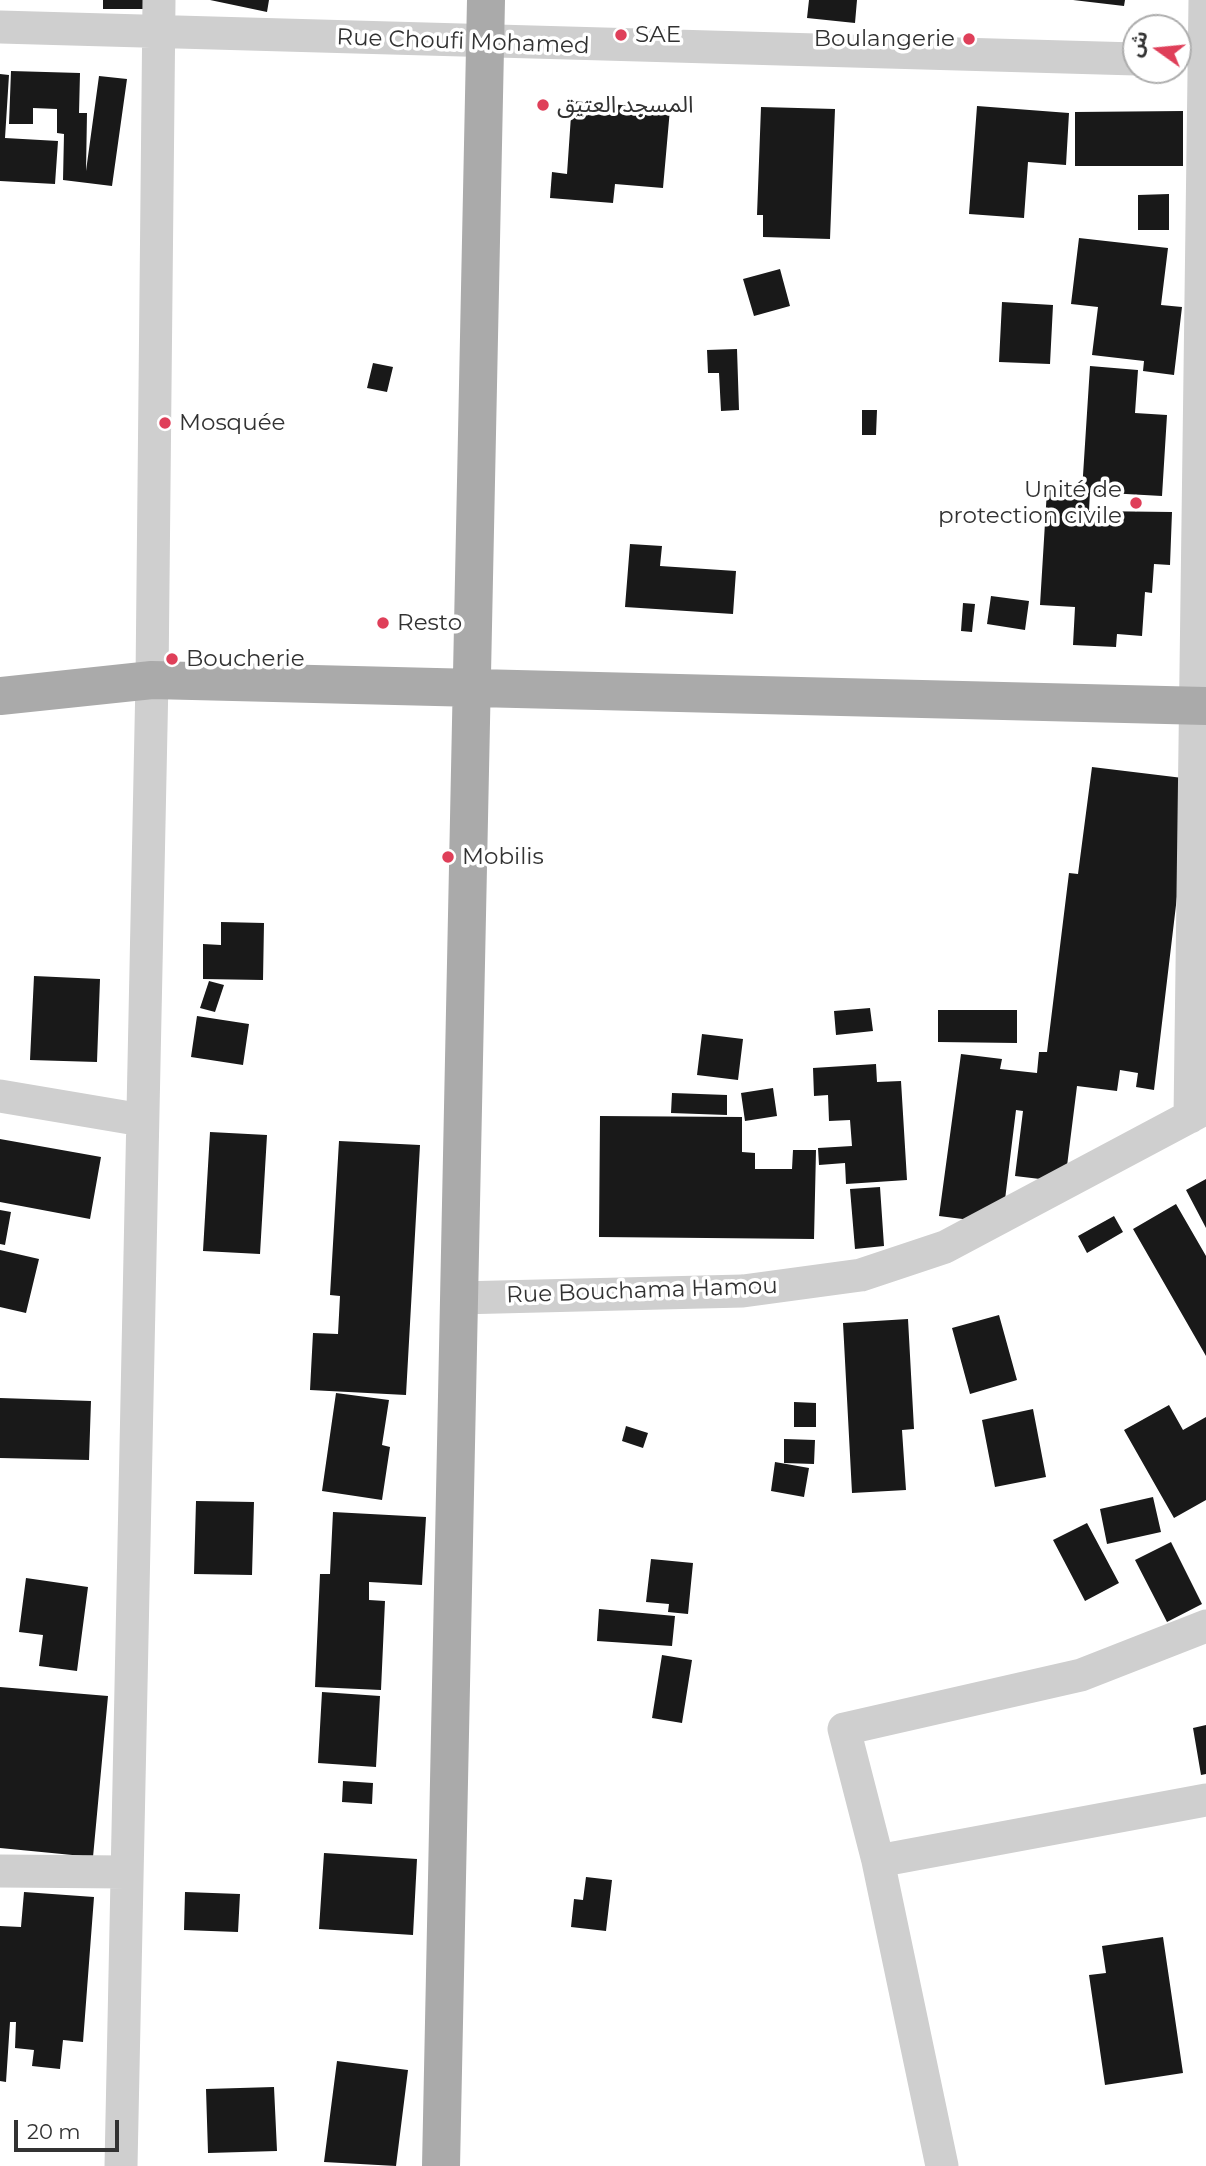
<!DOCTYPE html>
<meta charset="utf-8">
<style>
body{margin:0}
#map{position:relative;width:1206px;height:2166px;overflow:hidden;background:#fff;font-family:Montserrat,"Noto Sans Arabic",sans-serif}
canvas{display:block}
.north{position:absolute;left:1122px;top:14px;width:70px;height:70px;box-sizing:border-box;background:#fff;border:2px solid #adadad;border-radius:50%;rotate:285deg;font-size:19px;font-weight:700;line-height:28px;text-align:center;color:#323232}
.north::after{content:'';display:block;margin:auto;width:24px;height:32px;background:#df3f59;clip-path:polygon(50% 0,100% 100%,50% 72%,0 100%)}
.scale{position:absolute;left:14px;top:2120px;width:105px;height:32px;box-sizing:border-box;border:4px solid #323232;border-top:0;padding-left:9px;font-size:21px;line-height:24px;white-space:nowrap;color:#323232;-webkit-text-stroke:5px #fff;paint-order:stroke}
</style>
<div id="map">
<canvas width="1206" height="2166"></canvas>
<div class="north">ش</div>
<div class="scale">20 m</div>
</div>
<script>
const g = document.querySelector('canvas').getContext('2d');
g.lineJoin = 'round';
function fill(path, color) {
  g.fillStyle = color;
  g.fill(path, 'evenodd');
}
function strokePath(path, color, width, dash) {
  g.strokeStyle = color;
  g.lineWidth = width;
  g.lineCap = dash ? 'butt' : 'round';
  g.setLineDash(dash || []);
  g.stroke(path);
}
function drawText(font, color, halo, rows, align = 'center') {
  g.font = font + ' Montserrat,"Noto Sans Arabic",sans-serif';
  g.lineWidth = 7;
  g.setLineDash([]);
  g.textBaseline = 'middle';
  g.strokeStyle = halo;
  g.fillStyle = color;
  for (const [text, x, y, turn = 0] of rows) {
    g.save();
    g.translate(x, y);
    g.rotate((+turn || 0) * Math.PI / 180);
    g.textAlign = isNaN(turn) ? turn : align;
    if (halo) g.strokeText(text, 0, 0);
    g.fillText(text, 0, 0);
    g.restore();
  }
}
const building = new Path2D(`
 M103,0H144V9H103Z
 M210,0H269L267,12Z
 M809,0H857L855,23L807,18Z
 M1073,0H1125L1124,6Z
 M11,71L80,73L79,113H87L86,171L99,76L127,79L112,186L63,180L64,134L57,133V109L33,108V124H9Z
 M0,74L9,75L5,138L58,141L55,184L0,181Z
 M572,101L670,109L663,188L615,184L613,203L550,198L552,172L567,174Z
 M977,106L1069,113L1066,165L1028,162L1024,218L969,214Z
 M761,107L835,109L830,239L763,237V215H757Z
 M1183,111V166H1075V112Z
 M1169,194V230H1138V195Z
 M1079,238L1168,248L1161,305L1182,307L1174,375L1143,371L1144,361L1092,355L1098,307L1071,304Z
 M780,269L790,306L754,316L743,279Z
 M1002,302L1053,305L1050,364L999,362Z
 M737,349L739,410L721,411L719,373H708L707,350Z
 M373,363L393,367L387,392L367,388Z
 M1090,366L1138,370L1135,413L1167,415L1162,496L1090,492L1089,511L1172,512L1170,565L1154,564L1152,593L1145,592L1142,636L1117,634L1116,647L1073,645L1075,607L1040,605L1047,490L1082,491Z
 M862,410H877L876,435H862Z
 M630,544L662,546L660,566L736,571L733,614L625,607Z
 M991,596L1029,601L1025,630L987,624Z
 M963,603L975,604L972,632L961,631Z
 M1092,767L1191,779L1154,1090L1136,1087L1138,1073L1120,1070L1117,1091L1077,1086L1065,1182L1015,1176L1023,1111L1016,1110L1002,1224L939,1216L961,1054L1002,1059L1000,1069L1037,1073L1039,1052H1047L1069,873L1078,874Z
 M221,922L264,923L263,980L203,979V944L221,945Z
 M34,976L100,979L97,1062L30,1060Z
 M209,981L224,985L215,1012L200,1008Z
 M870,1008L873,1031L836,1035L834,1011Z
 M938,1010H1017V1043L938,1042Z
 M197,1016L249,1024L243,1065L191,1057Z
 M702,1034L743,1039L738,1080L697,1075Z
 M876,1064L877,1082L901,1081L907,1180L846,1184L845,1163L819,1165L818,1148L852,1146L850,1120L829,1121L828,1095L814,1096L813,1068Z
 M773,1088L777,1116L745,1121L741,1093Z
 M672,1093L727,1095V1115L671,1113Z
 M600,1116L742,1117V1152L755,1153V1169H792L793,1150H816L814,1239L599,1237Z
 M210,1132L267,1135L260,1254L203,1251Z
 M0,1139L101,1157L90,1219L0,1202Z
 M339,1141L420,1145L406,1395L310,1390L313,1333L338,1334L340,1296L330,1295Z
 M1206,1179V1228L1186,1190Z
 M880,1187L884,1246L855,1249L850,1189Z
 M1176,1204L1206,1256V1356L1133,1229Z
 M0,1210L11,1212L5,1245L0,1244Z
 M1114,1216L1123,1232L1087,1253L1078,1236Z
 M0,1250L39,1259L26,1313L0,1307Z
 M999,1315L1017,1380L970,1394L952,1328Z
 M908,1319L914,1429L902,1430L906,1490L852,1493L843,1323Z
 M336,1393L389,1400L382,1445L390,1447L382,1500L322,1491Z
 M0,1398L91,1401L89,1460L0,1458Z
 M794,1402L816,1403V1427H794Z
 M1169,1405L1183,1430L1206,1417V1500L1174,1518L1124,1430Z
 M1033,1409L1046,1477L995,1487L982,1420Z
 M626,1426L648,1433L643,1448L622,1441Z
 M784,1439L815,1440L814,1464L784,1463Z
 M775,1462L809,1468L804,1497L771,1491Z
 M1153,1497L1161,1532L1107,1544L1100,1509Z
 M196,1501L254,1502L252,1575L194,1574Z
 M333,1512L426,1517L422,1585L369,1582V1600L385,1601L381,1690L315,1687L320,1574H330Z
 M1087,1523L1119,1583L1085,1601L1053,1540Z
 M1171,1542L1202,1604L1167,1622L1135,1560Z
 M651,1559L693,1563L688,1614L668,1612L669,1604L646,1602Z
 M26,1578L88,1587L77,1671L39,1666L43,1635L19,1632Z
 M599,1609L675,1616L672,1646L597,1641Z
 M662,1655L692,1660L682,1723L652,1718Z
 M0,1687L108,1696L93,1857L0,1848Z
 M322,1692L380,1696L376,1767L318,1763Z
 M1206,1725V1774L1201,1775L1193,1728Z
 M343,1781L373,1783L372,1804L342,1802Z
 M324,1853L417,1859L413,1935L319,1929Z
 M586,1877L612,1880L606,1931L571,1927L574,1899L583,1900Z
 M24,1892L94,1897L83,2042L63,2040L60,2069L32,2066L34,2050L15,2048L16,2022H10L6,2082L0,2081V1926L21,1927Z
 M185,1892L240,1894L238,1932L184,1930Z
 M1163,1937L1183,2073L1105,2085L1089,1975L1106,1973L1102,1946Z
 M337,2061L408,2070L396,2166L324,2162Z
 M274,2087L277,2151L208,2153L206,2089Z`);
const minor = new Path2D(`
 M0,27L1136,59
 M0,1096L142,1120
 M1190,1117L1205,0
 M458,1298L743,1291L861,1275L945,1247L1206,1108
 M878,1861L844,1729L1081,1675L1206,1626
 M0,1871L127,1872
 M121,2166L152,680L159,0
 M942,2166L878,1861L1206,1800`);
const primary = new Path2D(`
 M0,696L152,680L1206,706
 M441,2166L486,0`);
const markers = [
 [621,35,7,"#df3f59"],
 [969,39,7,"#df3f59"],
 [543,105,7,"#df3f59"],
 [165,423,7,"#df3f59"],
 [1136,503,7,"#df3f59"],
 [383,623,7,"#df3f59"],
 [172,659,7,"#df3f59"],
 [448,857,7,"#df3f59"]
];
const poiNames = [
 ["SAE",635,35],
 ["Boulangerie",955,39,"right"],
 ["المسجد العتيق",557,105],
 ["Mosquée",179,423],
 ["Unité de",1122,490,"right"],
 ["protection civile",1122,516,"right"],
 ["Resto",397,623],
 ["Boucherie",186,659],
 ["Mobilis",462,857]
];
const streetNames = [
 ["Rue Choufi Mohamed",463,42,2],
 ["Rue Bouchama Hamou",642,1291,-2]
];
fill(building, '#191919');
strokePath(minor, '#cfcfcf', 33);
strokePath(primary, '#aaa', 38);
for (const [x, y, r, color] of markers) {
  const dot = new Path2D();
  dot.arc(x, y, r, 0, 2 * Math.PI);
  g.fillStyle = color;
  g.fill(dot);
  strokePath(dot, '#fff', 2.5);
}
drawText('23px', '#323232', '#fff', poiNames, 'left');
drawText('23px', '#323232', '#fff', streetNames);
</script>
